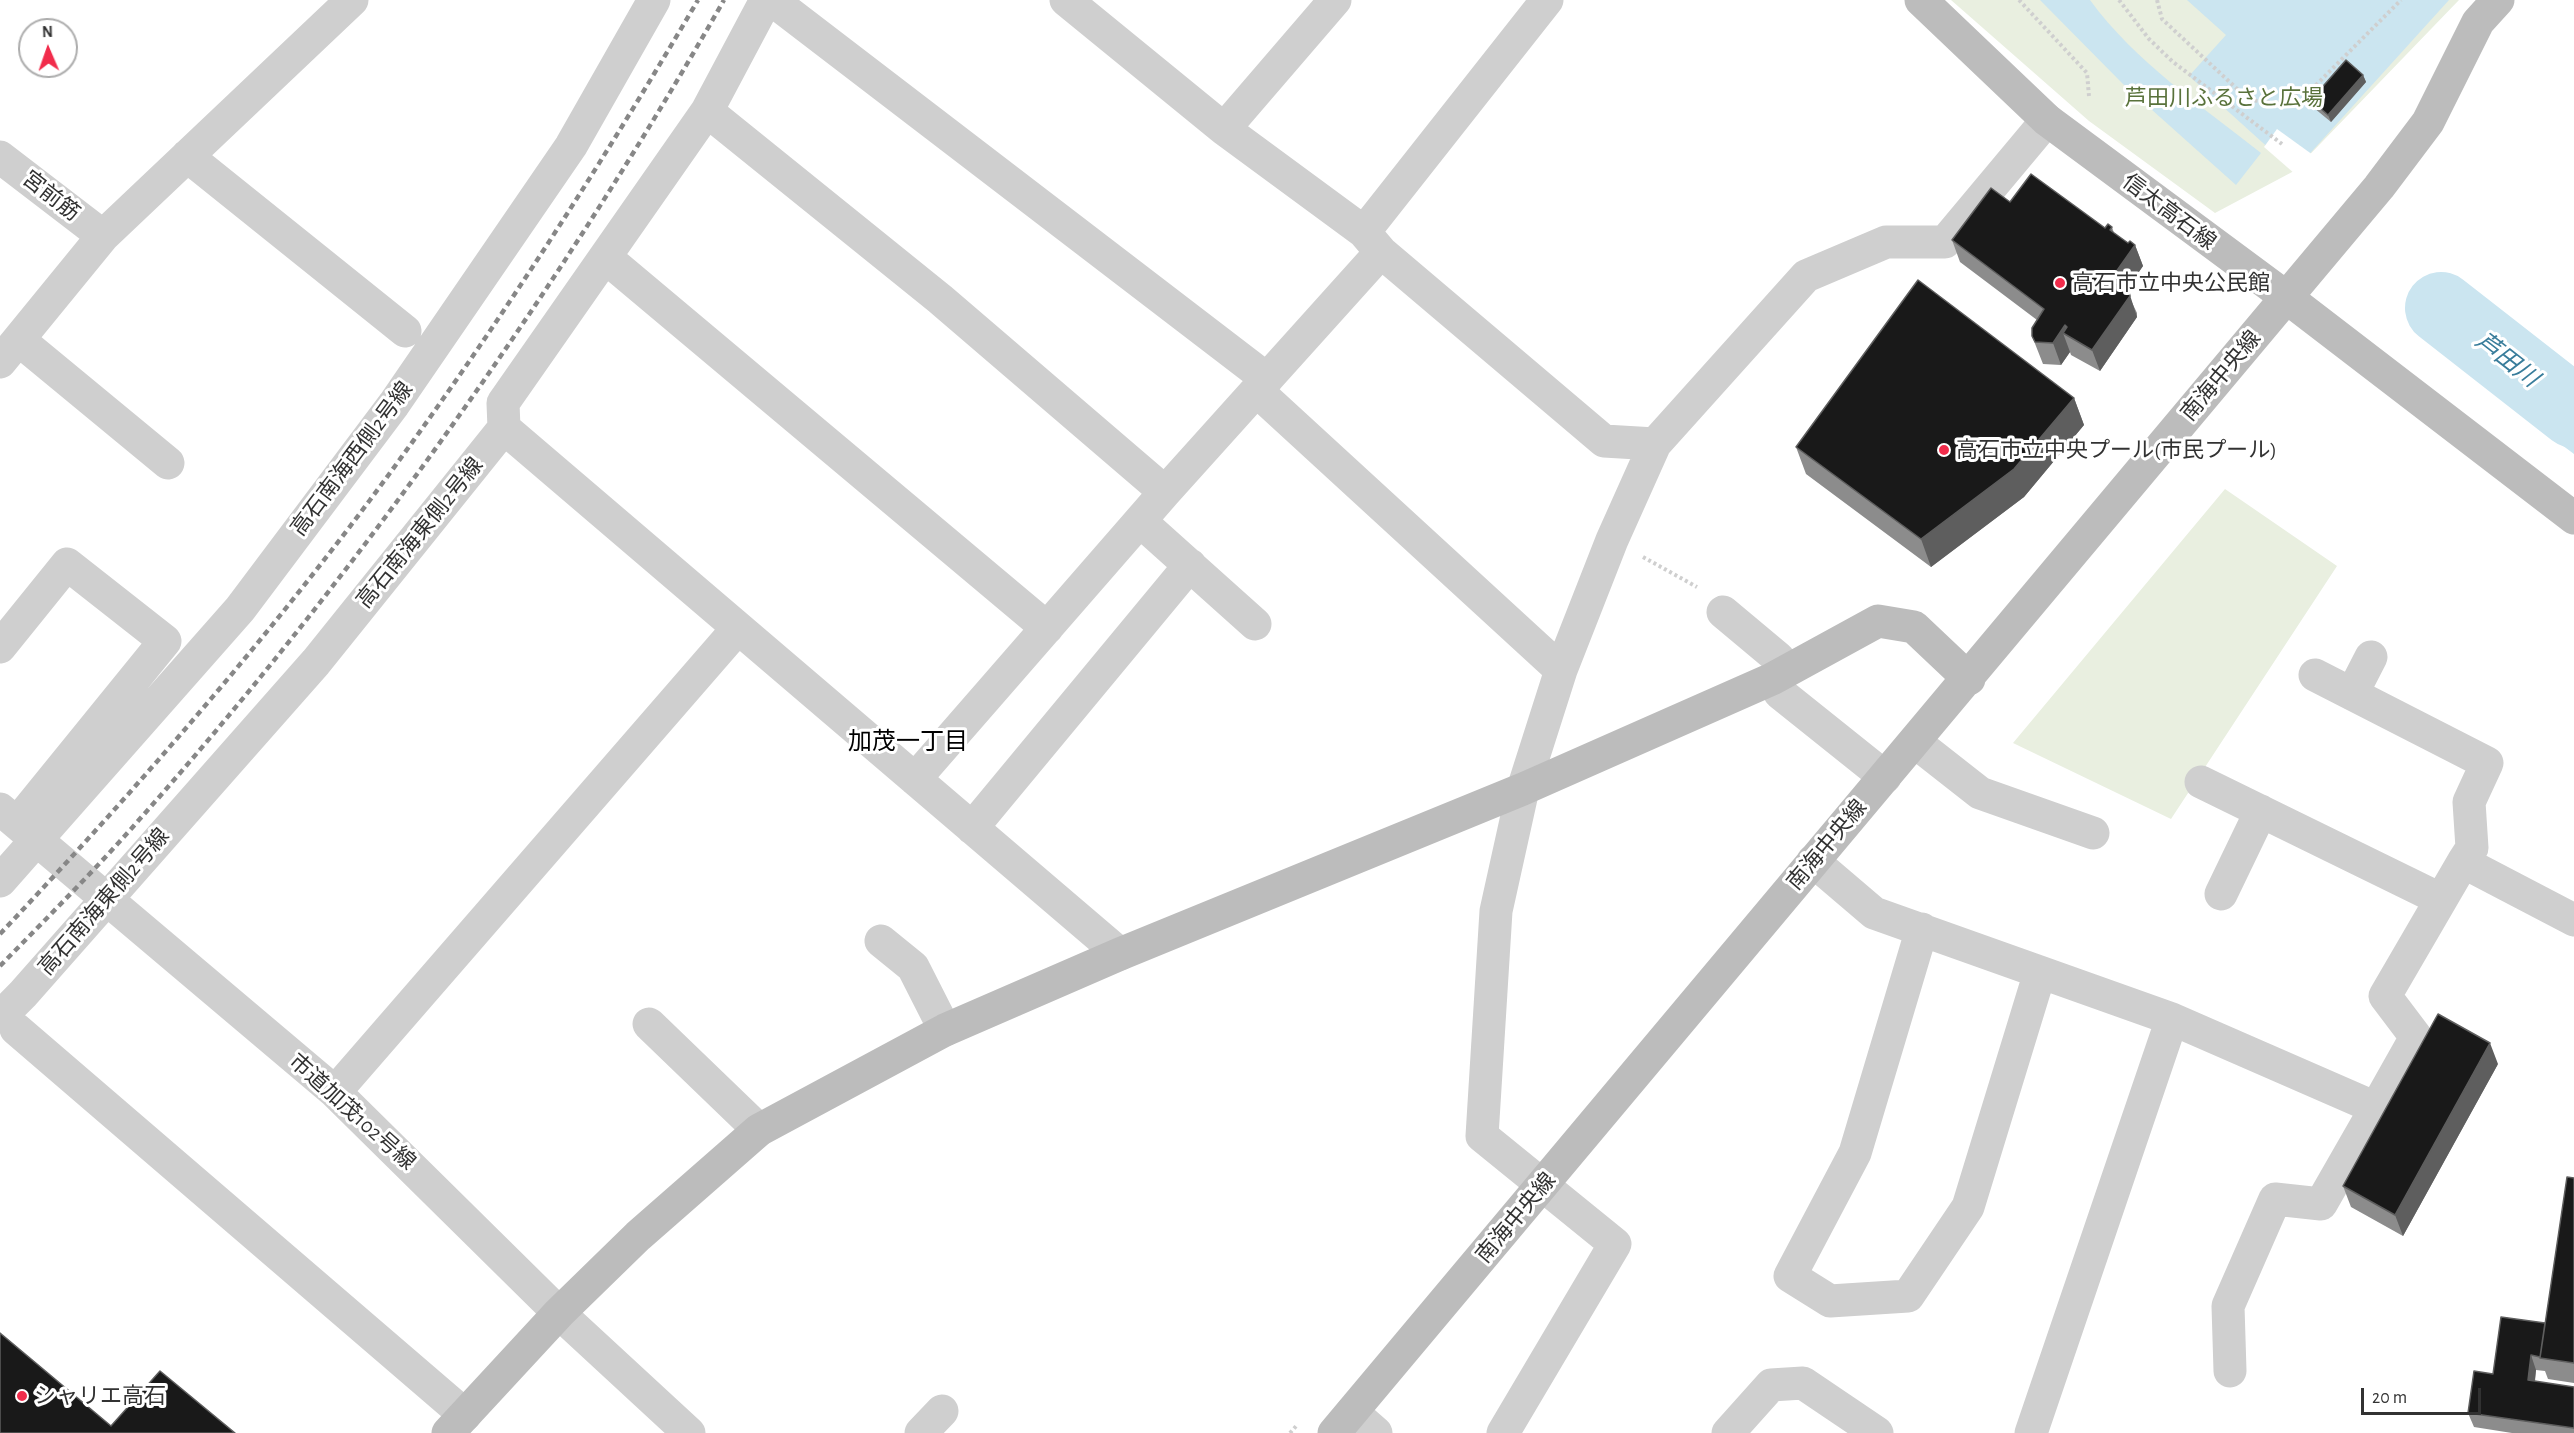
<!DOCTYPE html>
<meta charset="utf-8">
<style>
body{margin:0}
#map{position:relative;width:2574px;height:1433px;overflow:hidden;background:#fff;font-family:"Alegreya Sans",sans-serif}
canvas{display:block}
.north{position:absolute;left:18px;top:18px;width:60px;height:60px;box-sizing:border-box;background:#fff;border:2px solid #adadad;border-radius:50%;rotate:358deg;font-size:16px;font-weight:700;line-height:24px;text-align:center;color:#323232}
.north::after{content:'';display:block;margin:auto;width:21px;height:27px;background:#f12c4b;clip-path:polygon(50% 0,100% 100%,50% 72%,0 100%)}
.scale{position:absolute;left:2361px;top:1388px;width:120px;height:27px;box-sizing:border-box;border:3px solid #323232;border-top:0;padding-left:8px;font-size:18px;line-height:21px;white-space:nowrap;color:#323232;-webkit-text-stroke:4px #fff;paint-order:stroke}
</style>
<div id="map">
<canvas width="2574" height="1433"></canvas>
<div class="north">N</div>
<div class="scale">20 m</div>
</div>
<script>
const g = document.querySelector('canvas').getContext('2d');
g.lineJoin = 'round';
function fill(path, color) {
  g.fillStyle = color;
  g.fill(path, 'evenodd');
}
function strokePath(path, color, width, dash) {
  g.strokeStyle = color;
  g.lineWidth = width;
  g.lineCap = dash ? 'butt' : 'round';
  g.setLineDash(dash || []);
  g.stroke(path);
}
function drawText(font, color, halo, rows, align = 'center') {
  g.font = font + ' "Alegreya Sans","Noto Sans JP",sans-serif';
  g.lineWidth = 6;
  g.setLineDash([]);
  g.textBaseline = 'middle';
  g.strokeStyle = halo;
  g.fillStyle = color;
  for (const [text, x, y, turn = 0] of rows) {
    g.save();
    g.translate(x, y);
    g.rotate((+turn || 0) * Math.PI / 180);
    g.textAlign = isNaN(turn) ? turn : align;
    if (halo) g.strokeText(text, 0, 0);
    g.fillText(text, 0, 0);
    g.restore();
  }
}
const green = new Path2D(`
 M1951,0H2459L2294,171L2215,213L2089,121Z
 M2225,489L2337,566L2171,819L2013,743Z`);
const water = new Path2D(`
 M2040,0H2090C2135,62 2202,106 2261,153L2236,185L2123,84Z
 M2187,0H2449L2294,171L2189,76L2226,35Z
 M2448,295L2499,334L2479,360L2428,320Z
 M2545,346L2574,371V454L2503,401Z`);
const pier = new Path2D(`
 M2277,129L2313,155L2295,174L2264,147Z`);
const river = new Path2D(`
 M2441,308L2574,412`);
const path = new Path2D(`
 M2019,0L2087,73L2089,96
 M2119,0L2149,39L2173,62L2282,144
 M2157,0L2162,19L2249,100L2278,103L2310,91L2401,0
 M1643,557L1697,587
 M1290,1433L1298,1424`);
const street = new Path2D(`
 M772,0L1267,379
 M1066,0L1224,129L1364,232L1381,252L1604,441L1655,444
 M707,111L940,299L1165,492
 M1224,129L1335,0
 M187,156L405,331
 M0,157L103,236
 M1364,232L1547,0
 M605,257L1047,628
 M19,340L168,463
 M0,362L103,236L352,0
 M1257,391L1561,670
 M504,428L1120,954
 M1140,521L1255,624
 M1723,612L1778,658L1780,693L1885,777
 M0,647L67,564L165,641L18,822
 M2315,675L2487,763L2469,802L2472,848L2463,862
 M2352,694L2371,657
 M1915,742L1980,793L2093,833
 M915,779L1165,492L1381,252
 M2201,782L2440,899
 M0,809L335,1092L559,1313L689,1433
 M972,828L1190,565
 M1813,861L1874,913L2172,1019L2376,1108L2416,1037L2385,996L2463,862L2574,920
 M0,881L240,609L394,404L571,146L654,0
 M2221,894L2261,811
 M1922,929L1855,1153L1790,1276L1830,1301L1908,1296L1968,1207L2040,972
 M881,941L913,967L945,1030
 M0,1017L23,994L316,662L504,428L503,403L707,111L766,0
 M649,1024L759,1130
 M16,1029L465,1415
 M335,1092L738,628
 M2230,1371L2228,1306L2275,1199L2321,1204L2376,1108
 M1352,1412L1376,1433
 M921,1433L942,1411
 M1503,1433L1615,1244L1482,1136L1496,911L1523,789L1561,670L1612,540L1655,444L1806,276L1886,242H1945L2047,120
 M1728,1433L1771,1385L1803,1383L1877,1433
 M2031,1433L2172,1019`);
const secondary = new Path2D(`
 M1921,0L2047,120L2286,297L2574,518
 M448,1433L559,1313L638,1236L759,1130L945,1030L1120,954L1523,789L1772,679L1878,621L1914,627L1969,679
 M1334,1433L2379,187L2428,122L2478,22L2498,0`);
const rail = new Path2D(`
 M0,934C130,796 256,652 370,500C489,340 597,172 698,0
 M0,966C41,924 83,882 122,839C349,586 556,295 724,0`);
const wall = new Path2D(`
 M2363,75L2366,82L2331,122L2314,108L2311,100Z
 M2010,202L2105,228L2112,227L2114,233L2128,243L2135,245L2143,266L2126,290L2137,313V317L2100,371L2071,355L2070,352L2061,365L2043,364L2032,336L2037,320L1960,262L1952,240Z
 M2074,398L2084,425L2024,497L1931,567L1806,474L1796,447Z
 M2498,1064L2403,1236L2351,1207L2343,1186Z
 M2574,1178V1383L2548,1379L2545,1371L2536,1370L2535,1382L2574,1387V1433H2512L2474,1427L2468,1413L2493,1374L2545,1323Z`);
const shadedWall = new Path2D(`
 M2363,75L2366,82L2331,122L2328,115Z
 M2135,245L2143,266L2119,301L2111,279Z
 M2129,292L2137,317L2100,371L2092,350Z
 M2065,325L2069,337L2063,333L2070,352L2061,365L2053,343Z
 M2074,398L2084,425L2024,497L1931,567L1921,539Z
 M2490,1043L2498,1064L2403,1236L2395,1215Z
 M2531,1355L2536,1370L2533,1395L2528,1380Z`);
const building = new Path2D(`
 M2346,60L2363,75L2328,115L2311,100Z
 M2031,174L2105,228L2108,224L2112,227L2110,230L2128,243L2130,241L2135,245L2111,279L2129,292L2130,296L2092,350L2063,333L2067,327L2065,325L2053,343L2035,342L2032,336V328L2044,309L1952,240L1991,188L2010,202Z
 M1918,280L2074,398L2014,469L1921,539L1796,447Z
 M2438,1014L2490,1043L2395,1215L2343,1186Z
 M2567,1177L2574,1178V1363L2540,1358Z
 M2501,1317L2545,1323L2540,1357L2531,1355L2528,1380L2574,1387V1428L2468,1413L2474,1371L2493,1374Z
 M0,1333L111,1426L160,1371L235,1433H0Z`);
const markers = [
 [2060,283,6,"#f12c4b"],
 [1944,450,6,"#f12c4b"],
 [22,1396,6,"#f12c4b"]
];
const parkNames = [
 ["芦田川ふるさと広場",2224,98]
];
const streetNames = [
 ["宮前筋",51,196,38],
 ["信太高石線",2169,212,37],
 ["南海中央線",2221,376,-50],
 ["高石南海西側2号線",352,459,-53],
 ["高石南海東側2号線",420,533,-51],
 ["南海中央線",1827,845,-50],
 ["高石南海東側2号線",104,902,-49],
 ["市道加茂102号線",352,1112,42],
 ["南海中央線",1516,1218,-50]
];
const poiNames = [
 ["高石市立中央公民館",2072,283],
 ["高石市立中央プール(市民プール)",1956,450],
 ["シャリエ高石",34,1396]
];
const waterNames = [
 ["芦田川",2507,360,38]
];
const neighbourhoodNames = [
 ["加茂一丁目",908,742]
];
fill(green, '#e9efe0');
fill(water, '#cbe5f0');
fill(pier, '#fff');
strokePath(river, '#cbe5f0', 72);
strokePath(path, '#cfcfcf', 4, [3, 3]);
strokePath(street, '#cfcfcf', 33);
strokePath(secondary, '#bcbcbc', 33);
strokePath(rail, '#878787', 4.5, [6, 4.5]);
fill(wall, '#8c8c8c');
fill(shadedWall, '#5e5e5e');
fill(building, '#191919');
strokePath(building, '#5e5e5e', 1.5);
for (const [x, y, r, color] of markers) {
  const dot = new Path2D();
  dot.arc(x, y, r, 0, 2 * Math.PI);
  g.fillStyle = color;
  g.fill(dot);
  strokePath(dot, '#fff', 2);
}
drawText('22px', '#59723b', '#fff', parkNames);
drawText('22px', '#323232', '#fff', streetNames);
drawText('22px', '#323232', '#fff', poiNames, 'left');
drawText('italic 24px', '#397d9b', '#fff', waterNames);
drawText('24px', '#000', '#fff', neighbourhoodNames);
</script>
